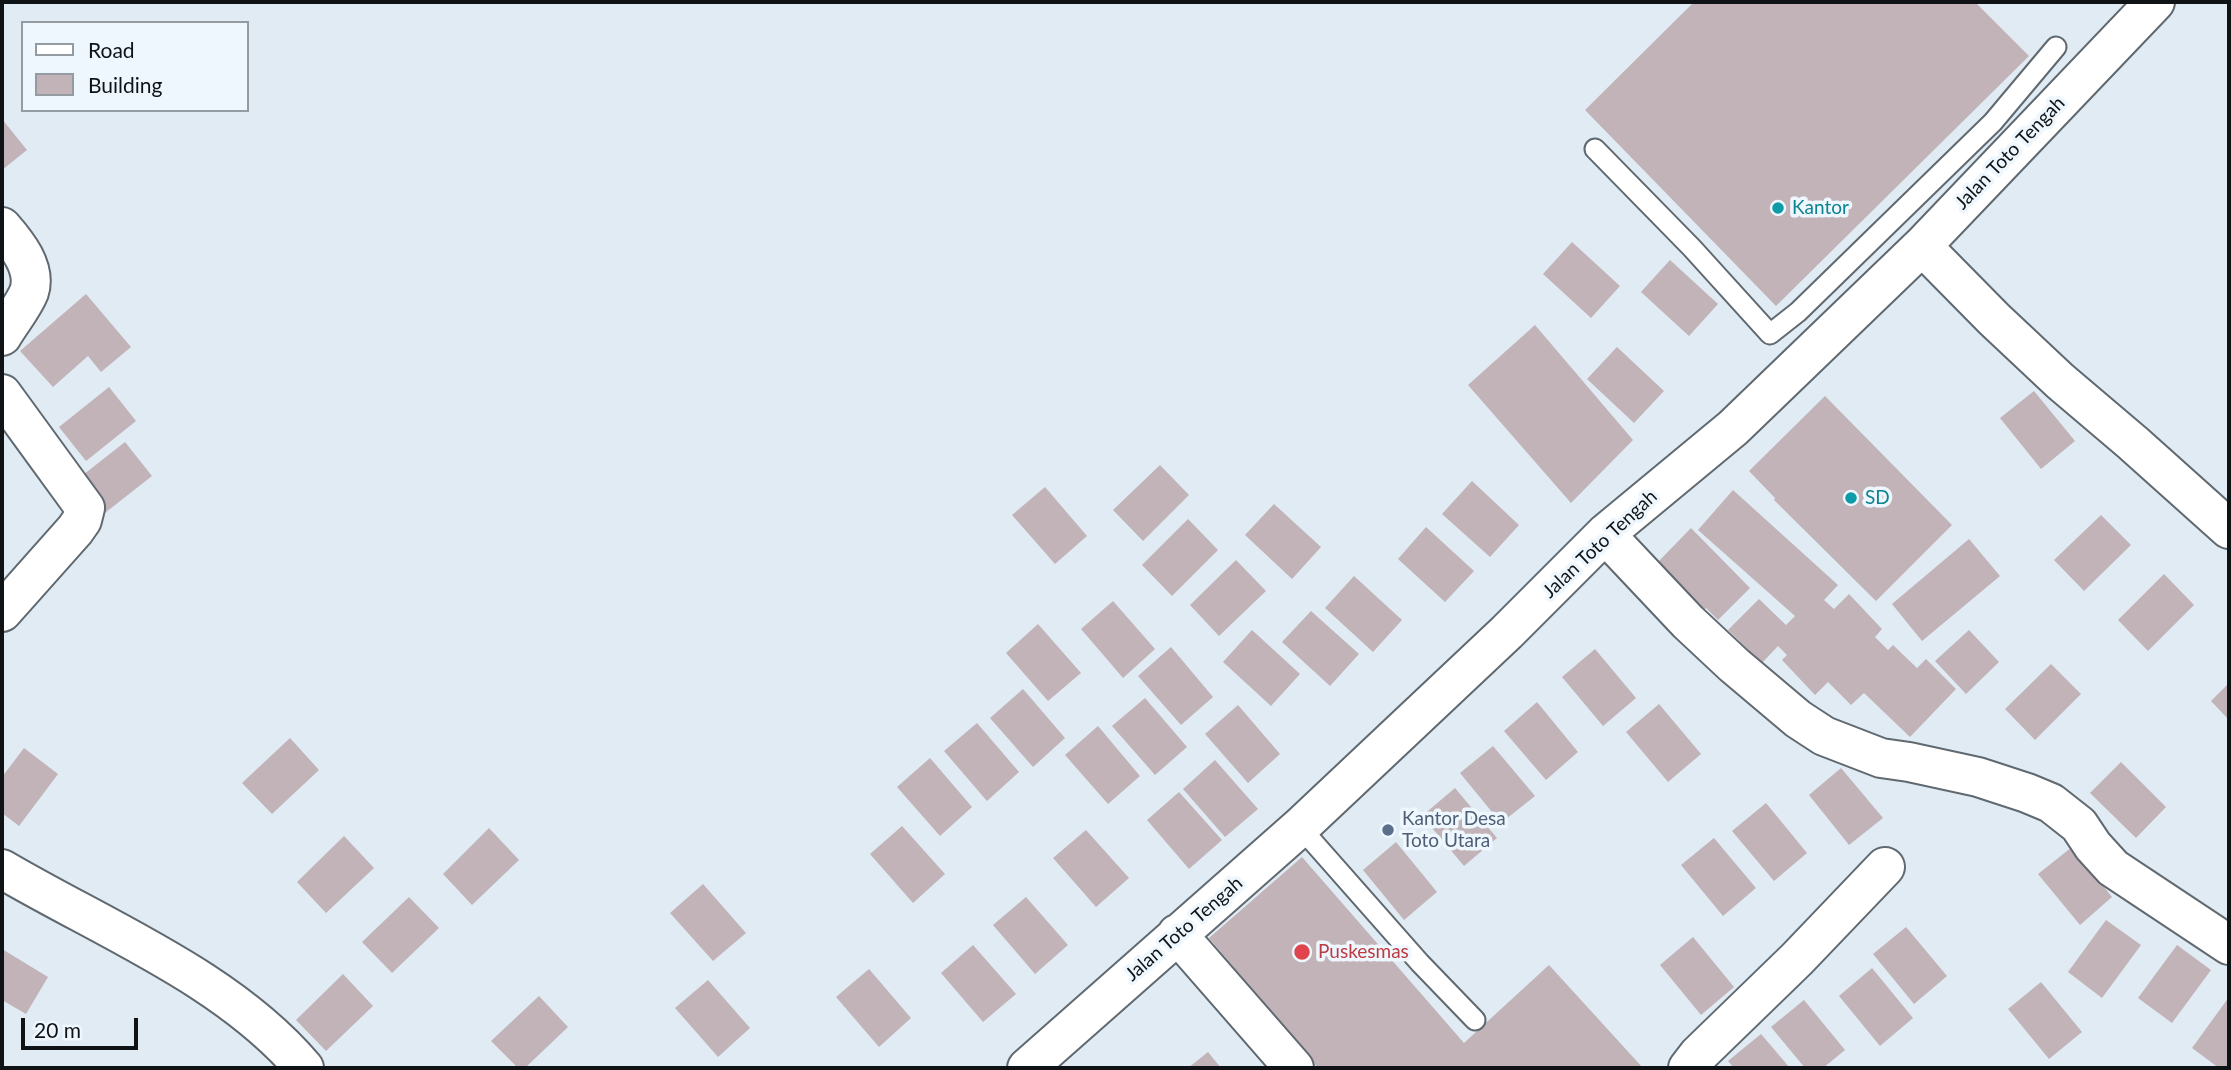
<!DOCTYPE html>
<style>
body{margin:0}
#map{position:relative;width:2231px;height:1070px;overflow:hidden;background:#e0ebf3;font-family:Lato,sans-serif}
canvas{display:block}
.frame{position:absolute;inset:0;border:4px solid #0f1315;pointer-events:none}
.legend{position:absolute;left:21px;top:21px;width:228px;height:91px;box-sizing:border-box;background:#eff7fe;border:2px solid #959ca1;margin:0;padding:9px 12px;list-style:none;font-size:21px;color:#0f1315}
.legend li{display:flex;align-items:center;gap:14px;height:35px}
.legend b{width:35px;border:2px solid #959ca1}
.scale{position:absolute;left:21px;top:1018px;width:117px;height:32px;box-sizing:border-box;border:4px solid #0f1315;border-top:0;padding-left:9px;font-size:21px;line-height:24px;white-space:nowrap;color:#0f1315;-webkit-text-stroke:5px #eff7fe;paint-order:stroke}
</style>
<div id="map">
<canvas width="2231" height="1070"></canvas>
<div class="frame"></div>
<ul class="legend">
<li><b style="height:9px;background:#fff"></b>Road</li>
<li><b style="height:19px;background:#c1b3b8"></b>Building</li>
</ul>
<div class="scale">20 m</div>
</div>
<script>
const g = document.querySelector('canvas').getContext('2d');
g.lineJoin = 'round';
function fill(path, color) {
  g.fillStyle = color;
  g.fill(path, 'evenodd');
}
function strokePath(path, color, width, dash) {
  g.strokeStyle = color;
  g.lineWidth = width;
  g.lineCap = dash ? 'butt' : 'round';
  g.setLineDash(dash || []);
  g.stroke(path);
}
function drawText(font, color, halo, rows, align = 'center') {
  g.font = font + ' Lato,sans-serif';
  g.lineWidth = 7;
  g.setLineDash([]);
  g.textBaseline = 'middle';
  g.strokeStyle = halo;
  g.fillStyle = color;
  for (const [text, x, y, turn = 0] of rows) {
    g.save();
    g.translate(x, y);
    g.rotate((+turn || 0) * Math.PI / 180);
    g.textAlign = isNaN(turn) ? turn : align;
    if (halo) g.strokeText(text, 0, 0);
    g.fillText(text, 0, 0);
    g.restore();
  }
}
const building = new Path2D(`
 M1694,2H1975L2029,56L1776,306L1585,110Z
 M2,119L27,150L2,170Z
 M1572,242L1620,286L1591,318L1543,274Z
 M1670,260L1718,304L1689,336L1641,292Z
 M86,294L131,347L101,372L88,356L53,387L20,351Z
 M1535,325L1633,440L1571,503L1468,385Z
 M1617,347L1664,391L1634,423L1587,379Z
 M109,387L136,421L86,461L59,427Z
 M2034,391L2075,441L2041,469L2000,418Z
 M1825,396L1952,525L1876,601L1774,500L1775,498L1749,471Z
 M125,442L152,476L101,516L74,482Z
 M1160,465L1189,495L1143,541L1113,510Z
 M1472,481L1519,525L1490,557L1442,514Z
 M1045,487L1087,536L1055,564L1012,515Z
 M1733,490L1838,585L1824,600L1834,609L1849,594L1882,629L1875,637L1888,650L1893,645L1917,668L1926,659L1956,689L1910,737L1864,693L1851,705L1828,682L1815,695L1782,660L1787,655L1778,646L1762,663L1728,630L1759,599L1786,625L1795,616L1698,530Z
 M1274,504L1321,547L1292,579L1245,535Z
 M2101,515L2131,545L2084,591L2054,560Z
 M1188,519L1218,550L1172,596L1142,565Z
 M1426,527L1474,571L1445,602L1398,559Z
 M1691,528L1750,588L1718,620L1706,608L1699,615L1658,564L1660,562L1659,561Z
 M1969,539L2000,576L1922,641L1892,604Z
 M1236,560L1266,591L1219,636L1190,605Z
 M2164,574L2194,605L2148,651L2118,620Z
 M1354,576L1402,620L1373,652L1325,608Z
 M1113,601L1155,649L1123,678L1081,629Z
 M1311,611L1359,654L1330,686L1282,642Z
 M1038,624L1081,673L1048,701L1006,653Z
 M1252,630L1300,674L1271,706L1223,662Z
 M1969,630L1999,662L1966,694L1935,661Z
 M1171,647L1213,697L1181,725L1138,676Z
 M1595,649L1636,698L1603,726L1562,677Z
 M2051,664L2081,694L2035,740L2005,709Z
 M2229,683V720L2211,701Z
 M1023,689L1065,738L1033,767L990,718Z
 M1145,698L1187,747L1155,775L1112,726Z
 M1537,702L1578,752L1546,780L1504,731Z
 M1659,704L1701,754L1668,782L1626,732Z
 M1238,705L1280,754L1248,783L1205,734Z
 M977,723L1019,772L987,801L944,751Z
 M1098,726L1140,776L1108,804L1065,755Z
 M290,738L319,770L272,814L242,783Z
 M1493,746L1535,796L1501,823L1460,773Z
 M24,748L58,774L19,826L2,813V777Z
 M930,758L972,807L940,836L897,787Z
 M1215,760L1258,809L1225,837L1183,789Z
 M2121,762L2166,807L2136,838L2090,793Z
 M1841,768L1883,818L1849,845L1809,795Z
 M1455,788L1497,838L1464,866L1422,816Z
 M1179,792L1222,840L1189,869L1147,820Z
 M1766,803L1807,853L1774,881L1732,831Z
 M902,826L945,874L913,903L870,854Z
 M489,828L519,860L472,905L443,874Z
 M1086,830L1129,878L1096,907L1053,858Z
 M344,836L374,868L326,913L297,882Z
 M1714,838L1756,888L1723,916L1681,865Z
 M1396,842L1437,892L1404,920L1363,870Z
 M2072,847L2112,897L2080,925L2038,874Z
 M1302,857L1464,1043L1549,965L1643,1068H1318L1209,938Z
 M703,884L746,933L713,961L670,913Z
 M409,897L439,928L392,973L362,942Z
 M1026,897L1068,945L1035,974L993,925Z
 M2106,920L2141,945L2102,998L2068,972Z
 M1906,927L1947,976L1914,1004L1873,954Z
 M1693,937L1734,987L1701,1015L1660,965Z
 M973,945L1016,994L983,1022L941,973Z
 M2177,945L2211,970L2172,1023L2138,998Z
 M2,949L48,977L26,1014L2,1000Z
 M1872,968L1913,1018L1880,1046L1839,996Z
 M869,969L911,1018L879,1047L836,997Z
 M343,974L373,1006L326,1051L296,1020Z
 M708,980L750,1028L718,1057L675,1008Z
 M2041,982L2082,1032L2049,1059L2008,1009Z
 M539,996L568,1027L525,1068H518L491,1041Z
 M2229,997V1068H2219L2192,1048Z
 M1804,1000L1845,1050L1823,1068H1805L1771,1027Z
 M1761,1034L1790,1068H1734L1728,1061Z
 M1208,1052L1221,1068H1188Z`);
const service = new Path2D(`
 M1595,149L1692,248L1770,334L1798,312L1993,122L2056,47
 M1300,827L1420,963L1475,1020`);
const minor = new Path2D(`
 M2,227C16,243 37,268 29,292C23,307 10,322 2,336
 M1922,246L1994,319L2060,381L2133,443L2229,529
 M2,394L85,508L82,520L75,530L2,612
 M1605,534L1688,622L1734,665L1798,719L1824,736L1881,758L1909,762L1978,777L2027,793L2051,803L2079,825L2093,846L2113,868L2229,945
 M2,869C102,928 228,978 304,1068
 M1177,934L1294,1068
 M1027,1068L1300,827L1507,632L1605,534L1733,428L1922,246L2155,2
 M1688,1068L1698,1055L1797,959L1885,867`);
const markers = [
 [1778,208,7,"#0f9aa8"],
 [1851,498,7,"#0f9aa8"],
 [1388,830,7,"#5c6f8a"],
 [1302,952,9,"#e0444e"]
];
const streetNames = [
 ["Jalan Toto Tengah",2010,153,-46],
 ["Jalan Toto Tengah",1600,544,-43],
 ["Jalan Toto Tengah",1184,929,-41]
];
const cultureNames = [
 ["Kantor",1792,208],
 ["SD",1865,498]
];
const serviceNames = [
 ["Kantor Desa",1402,819],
 ["Toto Utara",1402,841]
];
const healthNames = [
 ["Puskesmas",1318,952]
];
fill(building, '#c1b3b8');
strokePath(service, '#606970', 23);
strokePath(minor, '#606970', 42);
strokePath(service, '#fff', 19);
strokePath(minor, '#fff', 38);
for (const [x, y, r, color] of markers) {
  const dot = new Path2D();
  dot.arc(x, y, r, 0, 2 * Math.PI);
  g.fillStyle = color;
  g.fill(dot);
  strokePath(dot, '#eff7fe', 2.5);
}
drawText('19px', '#0f1315', '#eff7fe', streetNames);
drawText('19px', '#0d838f', '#eff7fe', cultureNames, 'left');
drawText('19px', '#4e5e75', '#eff7fe', serviceNames, 'left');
drawText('19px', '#be3a42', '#eff7fe', healthNames, 'left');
</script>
